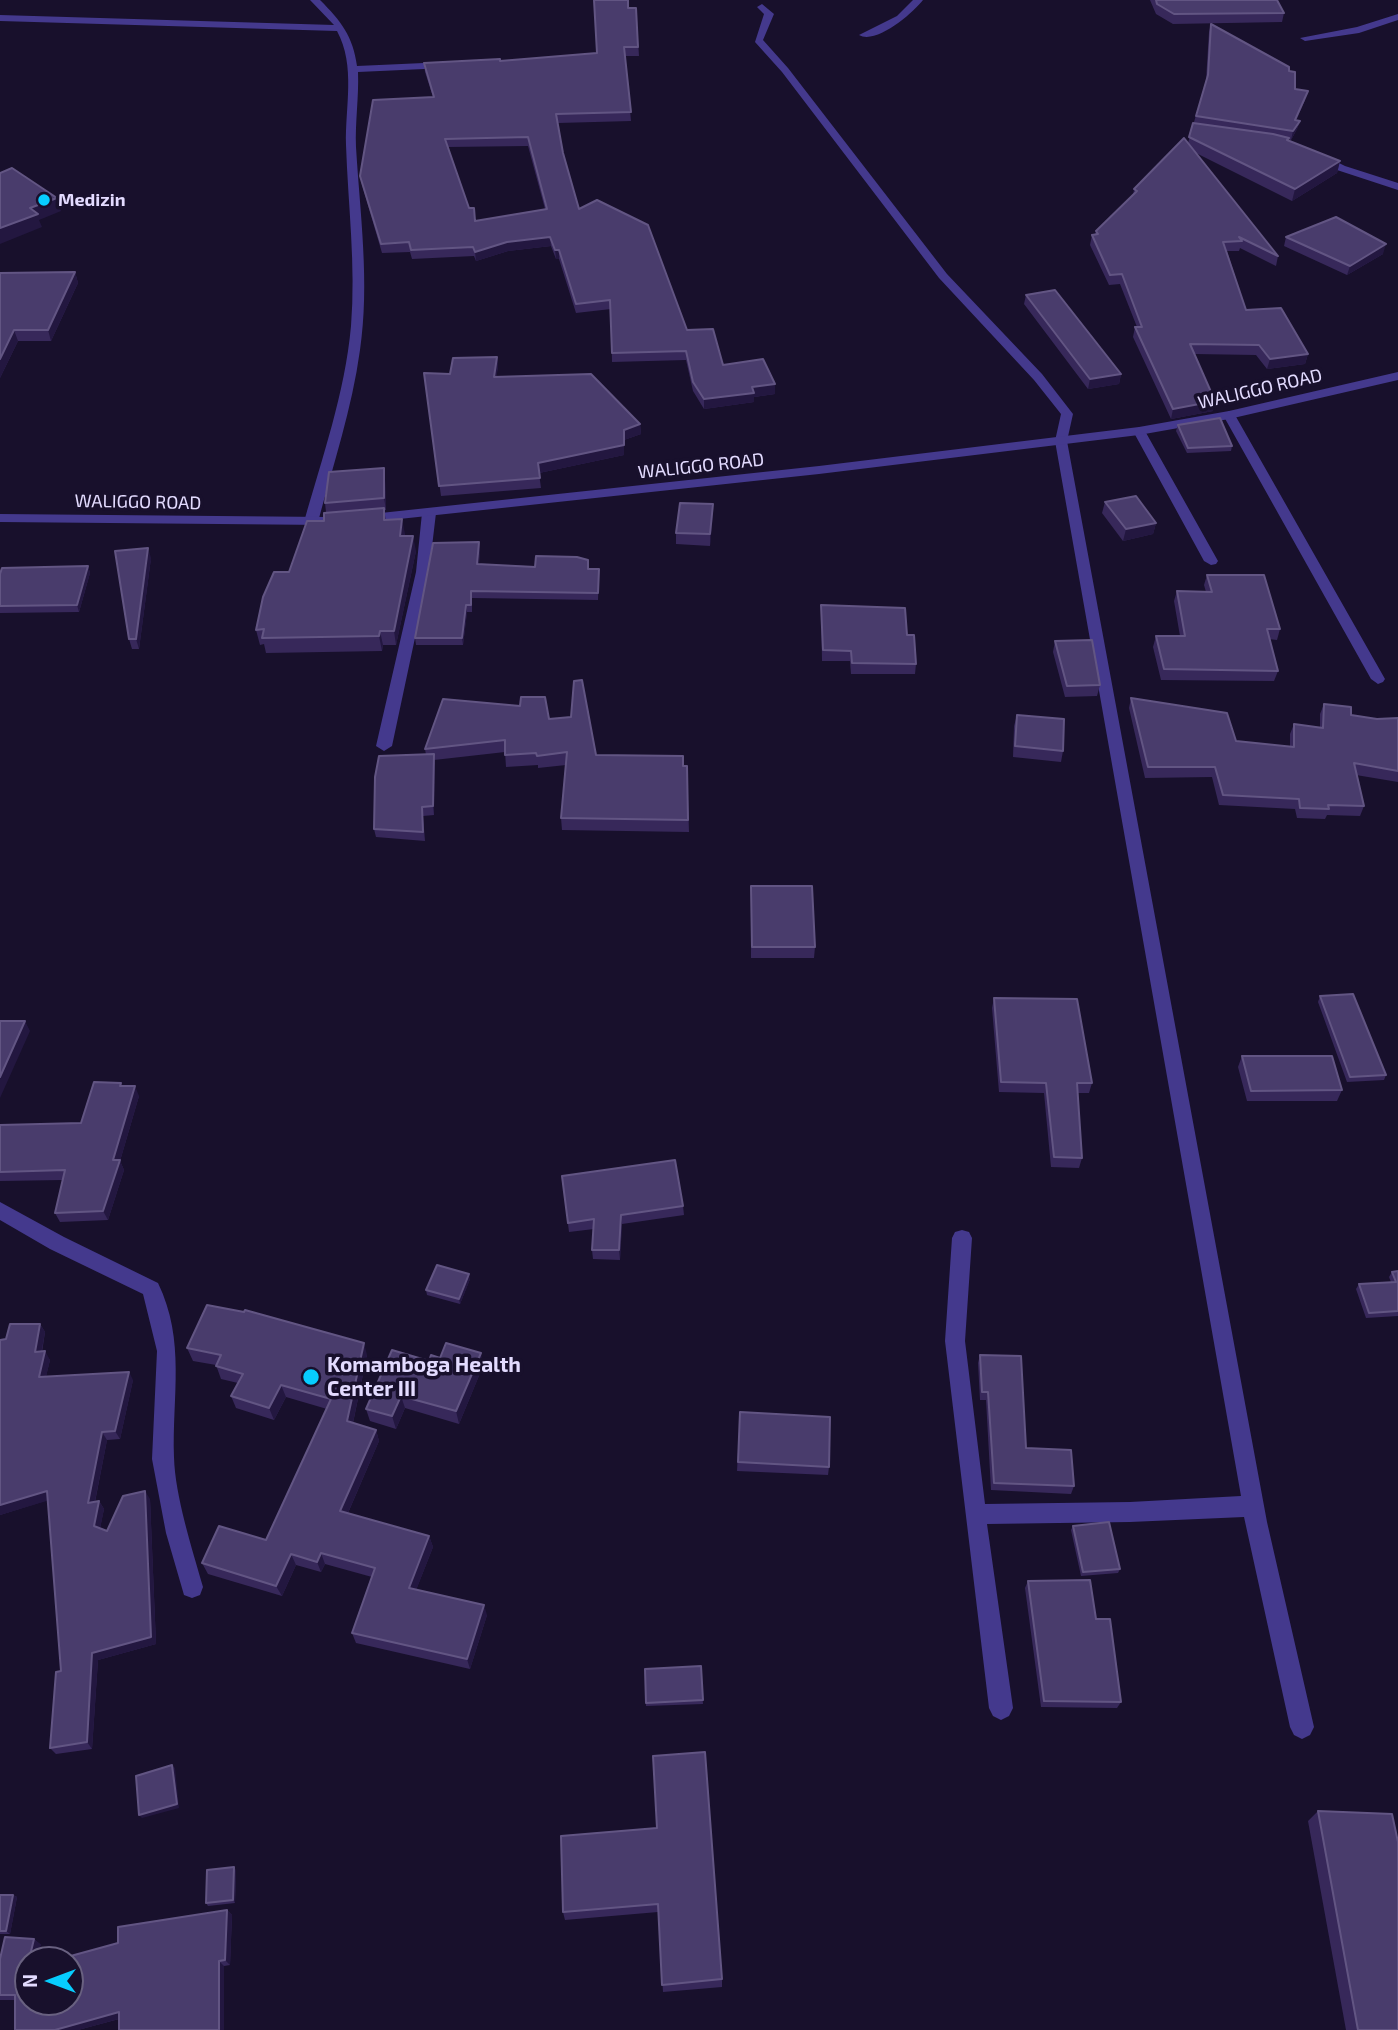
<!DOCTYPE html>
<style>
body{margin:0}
#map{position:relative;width:1398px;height:2030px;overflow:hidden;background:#18102c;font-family:"Exo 2",sans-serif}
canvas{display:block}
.north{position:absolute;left:14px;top:1946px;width:70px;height:70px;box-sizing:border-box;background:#18102c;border:2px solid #696180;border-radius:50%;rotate:270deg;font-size:19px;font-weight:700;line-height:28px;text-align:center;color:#e3dbff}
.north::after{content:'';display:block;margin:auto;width:24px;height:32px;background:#07cdff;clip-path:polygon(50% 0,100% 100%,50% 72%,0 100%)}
</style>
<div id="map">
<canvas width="1398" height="2030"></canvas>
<div class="north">N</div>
</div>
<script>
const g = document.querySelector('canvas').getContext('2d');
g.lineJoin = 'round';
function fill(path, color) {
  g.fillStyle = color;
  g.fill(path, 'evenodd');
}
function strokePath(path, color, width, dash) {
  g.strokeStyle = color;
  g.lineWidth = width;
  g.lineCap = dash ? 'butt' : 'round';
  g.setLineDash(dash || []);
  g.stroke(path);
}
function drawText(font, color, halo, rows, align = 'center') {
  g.font = font + ' "Exo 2",sans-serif';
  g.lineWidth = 7;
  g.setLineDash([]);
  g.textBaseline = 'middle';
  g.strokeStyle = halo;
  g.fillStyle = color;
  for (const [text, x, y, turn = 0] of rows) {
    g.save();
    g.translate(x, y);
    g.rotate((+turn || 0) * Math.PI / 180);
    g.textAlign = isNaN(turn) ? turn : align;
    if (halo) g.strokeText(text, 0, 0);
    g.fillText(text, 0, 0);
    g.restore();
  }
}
const minor = new Path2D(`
 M310,0H320C341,21 353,36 357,66L446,62L451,65L446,68L358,72C359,97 355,122 356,147C360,214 370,283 360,350C352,409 333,465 318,522L311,526L304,522C322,458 345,393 351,326C356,266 348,205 346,145C345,107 356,66 337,31L0,21V15L334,25Z
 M913,0H923C913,13 876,45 859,35L897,16Z
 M762,4L774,14L763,40L788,68L947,274L1042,374L1073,414L1067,441L1267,1522L1314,1727L1310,1735L1302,1739L1294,1735L1290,1727L1244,1517L1130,1522L987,1524L1013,1708L1009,1716L1001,1720L993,1716L989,1708L945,1341L952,1238L955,1232L962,1230L969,1232L972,1238L965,1341L985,1504L1130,1502L1241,1496L1055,441L1061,414L1034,380L939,278L782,72L755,42L764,14L757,7Z
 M1398,14V20L1359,33L1305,41L1300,38L1357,27Z
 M1317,152L1345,166L1398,183V190L1337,170L1313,157L1312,155Z
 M1229,411L1235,415L1385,679L1383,682L1378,684L1371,679L1223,415Z
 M1139,427L1145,431L1218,561L1216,564L1211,565L1204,561L1133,431Z
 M429,509L436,513L429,572L392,746L384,751L376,746L416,572L422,513Z
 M0,1202L64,1237L158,1283C186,1341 172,1396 174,1457C175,1496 192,1548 203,1587L200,1595L192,1598L184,1595L166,1533L152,1459L157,1351L143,1294L50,1249L0,1220Z`);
const tertiary = new Path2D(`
 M1398,372V380L1229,419L1139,435L819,474L362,523L355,519L362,515L819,466L1139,427L1229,411Z
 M0,514L327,517L334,521L327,525L0,522Z`);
const wall = new Path2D(`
 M1150,0H1277L1284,13L1282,22L1173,24L1156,14Z
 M628,8H636L639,56H625L631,121L558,123L563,153L579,209L687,330L723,365L775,394L754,397V402L704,409L693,391L686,360L612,362L611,309L576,313L559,259H556L551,246L508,251L476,261L474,256L412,259L410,252L382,253L362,185L360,176L433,97L425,72L424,63L500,61L597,53ZM528,146L545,209L475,221L469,208L448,147Z
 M1211,24L1289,71L1295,89L1305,100L1296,120L1300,121L1297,129L1291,140L1288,139V141L1340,161L1337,173L1292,201L1196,153L1278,256L1276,266L1240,248L1239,251H1227L1246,310L1308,354L1305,364L1267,369L1256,355L1194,354L1213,411L1171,419L1133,337L1135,327H1137L1120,284L1109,285L1090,245L1092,235H1095L1096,231L1133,196L1134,189L1188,143L1206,80L1209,32Z
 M1286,237L1383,254L1347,275L1284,246Z
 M75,272L78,283L51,341H18L0,378V273Z
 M1026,295L1121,374L1119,384L1088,389L1024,304Z
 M497,357L498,367L496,377L640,424L641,434L624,440V455L539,473L541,488L441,496L424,373L450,374Z
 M1178,425L1232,446L1231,451L1187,453L1176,431Z
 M385,479L386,510H384L386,520L405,534V536L416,551L396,645H383L382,651L266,653L264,644L260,645L256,630L289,572L324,521L326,512L325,503Z
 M1105,502L1156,523L1153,534L1123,541L1102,513Z
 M713,504L710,546L676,544V533Z
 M479,542L480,549L479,564L599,569L598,600L472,598V612H467L463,645H416L415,638Z
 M151,558L139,649H132L129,639Z
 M88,566L90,573L79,612L0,613V574Z
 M1207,575L1280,629L1277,640L1269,639L1278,671L1274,681L1161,680L1153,647L1156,636H1180L1174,601L1177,591L1206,592L1204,585Z
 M821,605L907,635L916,664L915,674H851L850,661H822Z
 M1055,641L1100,685L1097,696L1065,697L1053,652Z
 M1131,698L1236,741L1290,747V734L1294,724L1320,728V714L1324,704L1351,715L1377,719L1398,718V782L1356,775L1364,806L1360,816L1327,815L1325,819L1297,818L1295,809L1219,805L1212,777L1145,778L1129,708Z
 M1017,715L1063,751L1061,762L1013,757L1014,726Z
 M549,719L596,755L687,766L689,832L562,830L561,818L566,765L538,768V765L506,767L505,752L434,760V815L423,816L425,841L376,837L374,829L426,755L425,749Z
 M751,886L815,947L814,958H751Z
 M1320,996L1386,1075L1384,1080L1347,1082L1318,1002Z
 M994,998L1092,1083L1089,1093H1077L1082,1158L1079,1168L1051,1167L1044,1093L999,1092L992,1008Z
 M1242,1056L1342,1090L1337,1101H1247L1238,1067Z
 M121,1083L122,1086L139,1096L120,1161L124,1170L108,1220L60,1222L55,1213L63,1180L0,1181V1125L81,1123Z
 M562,1176L683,1206L684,1215L622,1224L620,1260L593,1259L592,1250L594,1229L569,1232Z
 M1398,1271V1316L1366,1318L1356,1289L1359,1284L1391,1282L1389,1277L1392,1272Z
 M470,1279L460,1304L427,1295L426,1290Z
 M40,1324L45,1332L42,1352L50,1360L46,1376L133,1380L120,1439L107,1440L95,1502L99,1501L104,1509L100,1528L107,1531L150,1499L156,1644L98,1660L92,1749L56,1754L50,1748L61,1671L48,1500L0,1515L6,1339Z
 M187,1348L367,1355L353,1423L376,1430L379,1441L348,1513L429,1536L433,1547L416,1590L487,1615L470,1669L356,1643L352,1633L372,1577L325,1564L321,1572L296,1565L282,1596L208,1574L202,1563L266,1540L327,1409L286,1397L274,1420L236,1408L231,1396L238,1383L221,1379L216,1365L193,1361Z
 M980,1355L1026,1448L1074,1486L1071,1494L991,1490L986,1400H980L978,1363Z
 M429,1361L483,1366L459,1424L405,1408L396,1429L370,1421L366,1409Z
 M740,1412L829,1467L828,1475L737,1471Z
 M1073,1526L1120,1569L1118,1573L1081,1576L1071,1530Z
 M1028,1581L1096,1619L1121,1702L1117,1708L1041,1707L1025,1588Z
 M701,1666L703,1704L646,1706L645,1669Z
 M1318,1811L1398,2030H1346L1308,1821Z
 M657,1828L722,1979V1987L663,1992L658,1912L565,1920L563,1912Z
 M236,1870L235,1903L208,1906L206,1903Z
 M0,1895H13L17,1897L10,1934H0Z
 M227,1910L232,1915L230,1965L224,1966V2030H119V2019L78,2030H15V2000H0V1959L34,1939L41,1945L28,1960V2002L118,1943Z`);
const shadedWall = new Path2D(`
 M1308,91L1305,100L1293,128L1295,120Z
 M1300,121L1297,129L1291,140L1293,131Z
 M1340,161L1337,173L1292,201L1295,189Z
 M57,198L61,211L39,220L42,227L0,244V228L30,208Z
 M550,237L551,246L508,251L476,261L475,252L507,242Z
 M1386,244L1383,254L1347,275L1350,266Z
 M555,250H559V259H556Z
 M75,272L78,283L51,341L48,330Z
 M14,330L18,341L0,378V359Z
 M1308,354L1305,364L1267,369L1270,359Z
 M497,357L498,367L495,387L494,377Z
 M1121,374L1119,384L1088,389L1090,379Z
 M775,384V394L754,397V402L704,409V399L752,387Z
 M1215,401L1213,411L1171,419L1173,409Z
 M640,424L641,434L624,440V455L539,473L538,463Z
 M384,468L385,479L386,510L384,498Z
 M713,504V515L710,546V534Z
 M402,519L405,534L402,551L400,536Z
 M1156,523L1153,534L1123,541L1126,529Z
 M413,536L416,551L396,645L394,631Z
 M479,542L480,549L478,572L477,564Z
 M148,548L151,558L139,649L136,639Z
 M88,566L90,573L79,612L77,605Z
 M466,605L467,612L463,645L462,638Z
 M380,631L383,645L382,651L379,636Z
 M434,754L435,763L434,815L433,806Z
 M25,1021L30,1031L0,1098V1077Z
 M135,1086L139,1096L120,1161L124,1170L108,1220L103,1211L113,1160Z
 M621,1215L622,1224L620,1260L619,1250Z
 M469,1274L470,1279L460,1304L459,1299Z
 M40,1324L45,1332L40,1360L35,1352Z
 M364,1343L367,1355L351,1432L347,1421Z
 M45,1351L50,1360L44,1385L39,1377Z
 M481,1353L483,1366L459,1424L456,1411Z
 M129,1372L133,1380L120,1439L115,1431Z
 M281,1385L286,1397L274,1420L269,1408Z
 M401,1396L405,1408L396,1429L392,1416Z
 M376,1430L379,1441L344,1522L340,1511Z
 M102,1432L107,1440L93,1511L88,1503Z
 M47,1491L53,1499L0,1515V1505Z
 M145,1491L150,1499L156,1644L98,1660L92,1749L87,1742L92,1653Z
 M99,1501L104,1509L99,1534L94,1526Z
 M429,1536L433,1547L413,1598L409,1588Z
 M321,1553L325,1564L321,1572L317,1562Z
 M291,1554L296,1565L282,1596L276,1586Z
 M484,1605L487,1615L470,1669L467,1659Z
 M172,1765L175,1768L179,1808L142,1818L139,1815Z
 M234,1867L236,1870L235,1903L233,1900Z
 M13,1895L17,1897L10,1934L6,1931Z
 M227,1910L232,1915L230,1965L225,1960Z
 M34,1939L41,1945L37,1960H29Z
 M219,1961L224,1966V2030H219Z
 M119,2012L126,2017L78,2030H55Z`);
const building = new Path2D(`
 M594,0H628V8H636L638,47H624L631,112L556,114L563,153L579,209L597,200L648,225L687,330L713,329L723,365L763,359L775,384L752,387L754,393L704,399L693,382L686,351L612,353L610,300L576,304L559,250H555L550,237L507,242L475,252L473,247L411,250L409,242L381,244L360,176L373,100L434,97L424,63L500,59V61L597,53ZM528,137L547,209L475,221L474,208H469L445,139Z
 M1156,0H1277L1284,13L1174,14L1157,4Z
 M1211,24L1289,67V71L1295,72V89L1308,91L1295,120L1300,121L1293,131L1196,116L1208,75Z
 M1193,123L1273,134L1289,138L1287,140L1340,161L1295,189L1189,137Z
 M1184,138L1278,256L1239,237L1242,241L1223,242L1246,310L1281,308L1308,354L1270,359L1259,345L1190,344L1215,401L1173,409L1135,327H1142L1122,274L1110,275L1092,235L1098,234L1096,231L1137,191L1134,189Z
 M12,168L57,198L30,208L38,214L0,228V173Z
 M1336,217L1386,244L1350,266L1286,237Z
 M75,272L48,330H14L0,359V273Z
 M1055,290L1121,374L1090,379L1026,295Z
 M497,357L494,377L591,374L640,424L624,430V445L538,463L540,478L439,486L424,373L450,374L453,358Z
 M1220,418L1232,446L1188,448L1178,425Z
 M384,468V498L325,503L329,472Z
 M1136,496L1156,523L1126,529L1105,502Z
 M680,503L713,504L710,534L676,533Z
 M384,508V520L402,519L400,536H413L394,631H380L379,636L262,638L264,629L256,630L263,597L274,572H289L307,521H324V513Z
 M479,542L477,564L535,567L536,556L577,557L588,560V569H599L598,593L471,591V605H466L462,638H415L433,543Z
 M148,548L136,639H129L115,551Z
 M88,566L77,605L0,606V574L2,568Z
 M1207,575H1264L1280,629H1267L1278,671L1164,669L1156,636H1185L1177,591L1212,592Z
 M821,605L905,608L907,635H914L916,664L852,663L851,651L823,650Z
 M1092,640L1100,685L1067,686L1055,641Z
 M582,680L596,755L683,756V766H687L688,820L561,818L567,752L537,756L536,753L505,755V740L425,749L443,699L520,706L521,697H545L549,719L571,717L574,681Z
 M1131,698L1227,713L1236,741L1294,747V724L1323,728L1324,704L1351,707V715L1377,719L1398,718V771L1354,763L1364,806L1328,805L1329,809L1300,808L1299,799L1223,795L1215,767H1148Z
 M1017,715L1064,719L1063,751L1015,746Z
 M434,754L433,806L422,807L423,832L374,829L375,777L379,756Z
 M751,886H812L815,947H752Z
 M1353,994L1386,1075L1350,1077L1320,996Z
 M994,998L1077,999L1092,1083H1077L1082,1158L1054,1157L1046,1083L1001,1082Z
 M0,1021H25L0,1077Z
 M1242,1056H1332L1342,1090L1251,1091Z
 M94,1082L121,1083L120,1086H135L113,1160H120L103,1211L55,1213L65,1170L0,1172V1125L81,1123Z
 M675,1160L683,1206L621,1215L619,1250H592L594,1219L568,1223L562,1176Z
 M437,1265L469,1274L459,1299L426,1290Z
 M1398,1271V1311L1369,1313L1359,1284L1396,1282L1392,1272Z
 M207,1305L244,1312L245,1310L364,1343L347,1421L376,1430L340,1511L429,1536L409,1588L484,1605L467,1659L352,1633L375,1568L321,1553L317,1562L291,1554L276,1586L202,1563L219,1526L266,1540L331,1399L281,1385L269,1408L231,1396L243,1374L216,1366L221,1355L187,1348Z
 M10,1324H40L35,1352L45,1351L39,1377L129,1372L115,1431L102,1432L88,1503L99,1501L94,1526L107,1531L123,1496L145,1491L151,1637L92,1653L87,1742L50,1748L56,1672L61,1671L47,1491L0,1505V1340L6,1339Z
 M446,1343L481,1353L456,1411L401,1396L392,1416L366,1409L392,1350L429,1361L431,1355L440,1358Z
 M980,1355L1021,1356L1026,1448L1071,1450L1074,1486L994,1483L988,1392H982Z
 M740,1412L830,1417L829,1467L738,1462Z
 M1109,1522L1120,1569L1083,1572L1073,1526Z
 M1090,1580L1096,1619H1110L1121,1702L1044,1701L1028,1581Z
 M701,1666L703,1700L646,1703L645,1669Z
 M705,1752L722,1979L662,1985L658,1904L563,1912L561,1836L657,1828L653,1756Z
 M172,1765L177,1804L139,1815L136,1776Z
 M1318,1811L1392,1814L1398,1842V2030H1358Z
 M234,1867L233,1900L206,1903L207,1870Z
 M0,1895H13L6,1931H0Z
 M227,1910L225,1960L219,1961V2030H119V2012L55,2030H15V1995H0V1959L5,1937L34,1939L27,1968H28V2002H70V1960H56L118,1943V1927Z`);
const markers = [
 [44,200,7,"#07cdff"],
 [311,1377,9,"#07cdff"]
];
const farPoinames = [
 ["Medizin",58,200]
];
const farStreetnames = [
 ["WALIGGO ROAD",1260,389,-13],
 ["WALIGGO ROAD",701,466,-6],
 ["WALIGGO ROAD",138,502,1]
];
const poiNames = [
 ["Komamboga Health",327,1365],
 ["Center III",327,1389]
];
fill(minor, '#44398d');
fill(tertiary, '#44398d');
fill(wall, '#37285a');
fill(shadedWall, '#231740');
fill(building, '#493c6c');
strokePath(building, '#625583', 2);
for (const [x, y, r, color] of markers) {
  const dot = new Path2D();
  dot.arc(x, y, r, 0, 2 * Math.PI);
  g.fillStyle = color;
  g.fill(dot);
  strokePath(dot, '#18102c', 2.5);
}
drawText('bold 18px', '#e3dbff', '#18102c', farPoinames, 'left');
drawText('18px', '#e3dbff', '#18102c', farStreetnames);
drawText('bold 21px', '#e3dbff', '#18102c', poiNames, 'left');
</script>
